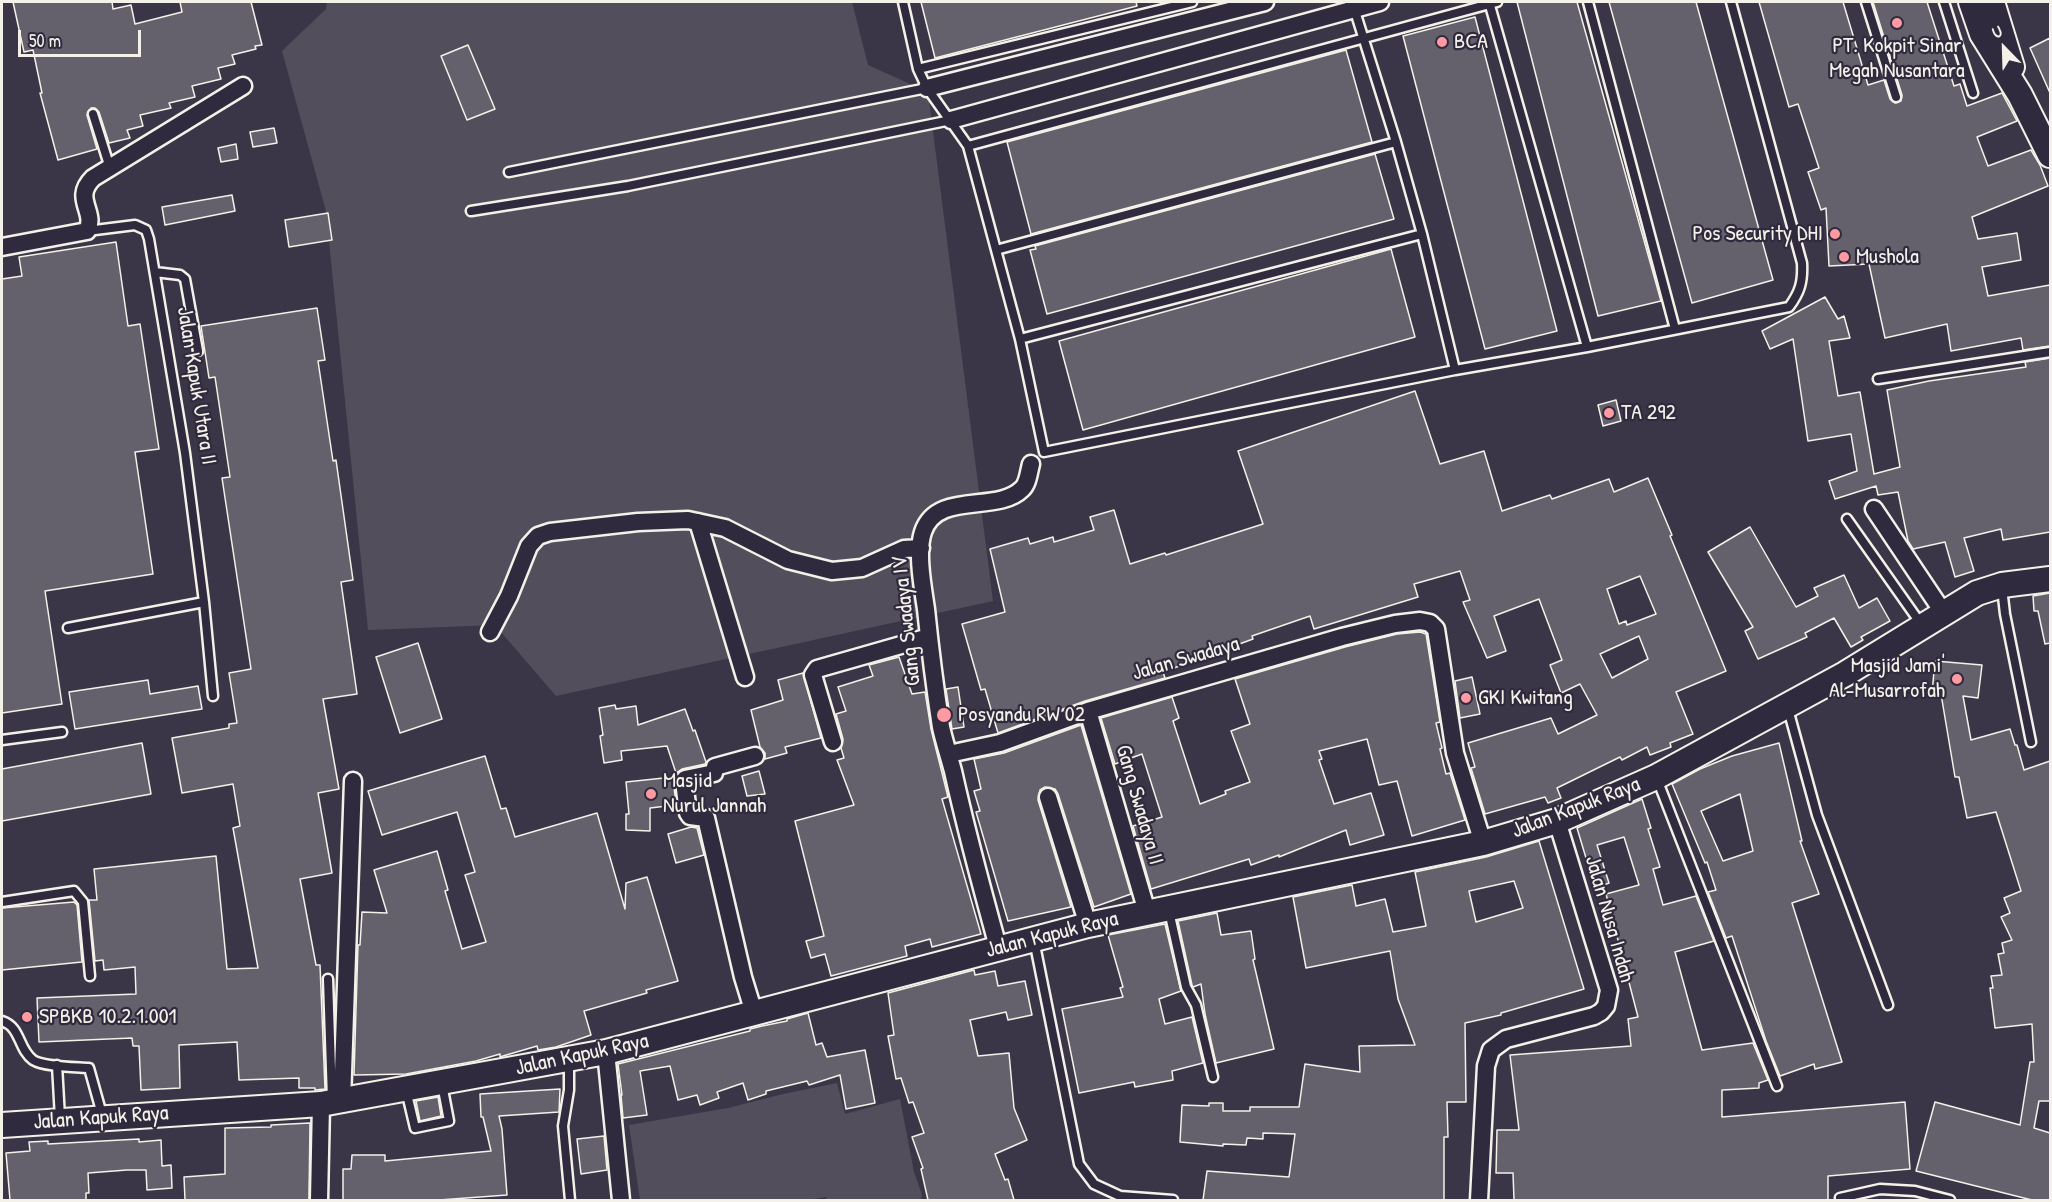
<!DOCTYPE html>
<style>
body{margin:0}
#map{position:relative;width:2052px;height:1202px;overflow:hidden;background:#3b3647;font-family:"Patrick Hand",sans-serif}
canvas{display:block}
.frame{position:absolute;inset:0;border:3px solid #f4f1e8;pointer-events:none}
.north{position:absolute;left:1974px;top:18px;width:60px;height:60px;-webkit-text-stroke:4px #2f2a3d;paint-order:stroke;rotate:337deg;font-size:16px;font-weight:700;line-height:24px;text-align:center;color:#f4f1e8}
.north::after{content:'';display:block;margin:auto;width:21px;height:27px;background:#f4f1e8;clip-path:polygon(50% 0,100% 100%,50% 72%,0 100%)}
.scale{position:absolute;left:18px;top:30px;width:123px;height:27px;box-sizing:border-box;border:3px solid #f4f1e8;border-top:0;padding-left:8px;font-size:18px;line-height:21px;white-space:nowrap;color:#f4f1e8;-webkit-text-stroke:4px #2f2a3d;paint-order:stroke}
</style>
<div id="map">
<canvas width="2052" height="1202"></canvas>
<div class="frame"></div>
<div class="north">U</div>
<div class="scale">50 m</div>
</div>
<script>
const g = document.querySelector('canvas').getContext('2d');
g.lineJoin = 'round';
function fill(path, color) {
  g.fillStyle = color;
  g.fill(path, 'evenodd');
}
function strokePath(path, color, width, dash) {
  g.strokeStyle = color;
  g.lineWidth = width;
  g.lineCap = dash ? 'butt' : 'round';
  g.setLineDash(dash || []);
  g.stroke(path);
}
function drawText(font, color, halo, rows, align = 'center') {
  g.font = font + ' "Patrick Hand",sans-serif';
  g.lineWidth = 4.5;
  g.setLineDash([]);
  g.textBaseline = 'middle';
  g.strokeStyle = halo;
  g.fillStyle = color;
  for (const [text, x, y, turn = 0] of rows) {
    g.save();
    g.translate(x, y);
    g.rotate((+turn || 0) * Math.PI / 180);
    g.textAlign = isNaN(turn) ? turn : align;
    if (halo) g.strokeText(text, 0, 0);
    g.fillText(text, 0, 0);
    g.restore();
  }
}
const green = new Path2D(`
 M327,2H852L868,65L928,92L993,601L556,696L495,625L368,630L326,211L282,51L326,9Z
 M837,1083L845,1114L900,1099L914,1172L922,1195L921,1200H827L826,1197L807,1200H640L629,1125L728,1108L783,1094Z`);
const building = new Path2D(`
 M13,2H112L113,9L131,5L135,24L182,12L180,2H251L262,45L255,46L256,49L232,55L235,64L218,68L221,79L192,86L195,97L169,103L171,108L140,115L143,126L127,130L130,138L109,143L99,112L95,108H91L87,115L97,149L58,160L40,93H42L33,50L24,52Z
 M921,2H1136L1137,6L935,58Z
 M1517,2H1577L1661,301L1598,316Z
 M1609,2H1696L1773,280L1692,303Z
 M1759,2H1843L1868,85L1884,80L1890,99L1895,103L1901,101L1902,95L1873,2H1927L1954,86L1960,84L1967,106L2002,93L2017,121L1977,137L1988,166L2031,150L2040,165L2048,186L1972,217L1978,239L2017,233L2021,260L1982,267L1988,296L2050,285V346L2023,350L2021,338L1951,351L1947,324L1885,338L1869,264L1829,266L1826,208L1821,210L1808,172L1819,168L1798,104L1789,107Z
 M1475,17L1557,331L1485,349L1403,36Z
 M2050,38V93L2030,48Z
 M468,45L495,109L467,120L441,56Z
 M1346,50L1372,142L1031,234L1007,142Z
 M274,128L277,143L253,147L250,132Z
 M236,144L238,159L221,162L218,148Z
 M1375,154L1394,219L1047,314L1030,250L1036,249L1035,246Z
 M232,195L235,211L165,225L162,207Z
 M328,213L332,240L289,247L285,220Z
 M116,242L128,326L140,324L159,449L135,452L153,574L45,591L62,704L2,713V279L22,276L19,257Z
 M1391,249L1415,337L1083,430L1059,341Z
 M1825,297L1838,319L1844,316L1850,338L1829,341L1838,396L1860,392L1874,474L1900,467L1887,390L1929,381L2026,367L2025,362L2050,358V532L2003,540L2001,529L1964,538L1974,571L1955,577L1945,542L1913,549L1908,541L1898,492L1878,495L1876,486L1835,499L1829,481L1857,471L1851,434L1808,441L1793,339L1770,349L1762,331Z
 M317,308L325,360L318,361L333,461L336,460L353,580L341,582L357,694L323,699L339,789L318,793L332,873L300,879L316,965H320L325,1089L315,1090V1088H299V1078L239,1080L237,1042L179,1045L180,1088L141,1090L139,1046H133L132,1038L39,1042L37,998L136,994L135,967L104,970L103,960L95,961L89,900H97L94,869L216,856L227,969L258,968L233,828L240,826L233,784L182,793L172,738L229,728V724L237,723L229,673L251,669L222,478L230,477L215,377L209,378L201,326Z
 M1415,391L1440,464L1484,451L1502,511L1550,495L1552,499L1609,479L1614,492L1648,478L1672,535L1670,536L1726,671L1676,692L1693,734L1670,743L1671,747L1650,755L1647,747L1622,760L1620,757L1557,788L1561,798L1548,803L1545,797L1485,814L1471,768L1475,767L1468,743L1551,718L1558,734L1597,715L1580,684L1561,693L1550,665L1562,660L1539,599L1494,616L1506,651L1487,658L1463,602L1470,600L1460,571L1414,584L1418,597L1314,629L1310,616L1252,636L1253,639L1163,672L1165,678L1085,701L998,733L985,689L981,690L962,624L1005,612L990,549L1028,538L1030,544L1053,537L1054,542L1094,530L1090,517L1114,510L1130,564L1165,553L1166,555L1263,524L1238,451ZM1640,576L1656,614L1627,625L1626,621L1619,624L1607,589ZM1639,636L1648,659L1612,678L1600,654Z
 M1616,400L1621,421L1603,426L1598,405Z
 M1750,527L1796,607L1818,596L1814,588L1844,575L1859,608L1877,598L1890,621L1861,637L1863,640L1851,647L1834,618L1805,633L1807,637L1758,659L1745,631L1753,627L1708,552Z
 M2050,593V643L2045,644L2038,611H2034L2033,596Z
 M1420,632L1426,634L1440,722L1436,723L1442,748L1440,749L1446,774L1450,773L1465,820L1412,836L1397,781L1379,785L1367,739L1319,751L1322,759L1319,760L1334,804L1371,793L1384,835L1350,845L1346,830L1279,857V855L1251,865L1249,859L1151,889L1133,826L1162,817L1142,754L1115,764L1101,718L1172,697L1179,718L1173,721L1200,804L1226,794L1225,791L1250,782L1231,731L1250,724L1235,679L1345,647L1397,634Z
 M418,643L442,719L400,733L376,657Z
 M899,657L912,694L925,692L931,729L948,797L942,799L981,934L932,947L930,939L905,946L907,956L831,976L825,954L811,958L806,941L824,936L795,821L854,805L837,760L844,758L841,748L843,739L836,714L846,711L838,687L873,676L869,665Z
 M1935,661L1982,665L1978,698L1963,696L1971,740L2010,729L2015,745H2017L2024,770L2050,761V1101H2039L2034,1128L2050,1133V1200H2032L1916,1171L1935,1102L2020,1125L2030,1062H2034L2032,1024L1995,1028L1990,988H1993L1991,976L2002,975L1998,954L2004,953L2002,943L2012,940L2001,917L2010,913L2004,898L2021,891L1996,812L1967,818L1959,777H1955L1941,694L1932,693Z
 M803,673L821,738L785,747L787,753L765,759V753L760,747L751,710L783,700L778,680Z
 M1472,677L1480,714L1460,718L1455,681Z
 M148,680L150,694L198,686L202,709L75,729L69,692Z
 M958,687L964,727L952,729L946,689Z
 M615,705L616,709L636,706L638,725L685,709L693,731L695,730L706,762L705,764L682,769L676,773L667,746L621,751L622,760L604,763L600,736L603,735L599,708Z
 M1081,725L1131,894L1094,907L1058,794L1055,789L1045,787L1040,790L1038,800L1071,907L1008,921L976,812L980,811L974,791L981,789L974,759L1004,753Z
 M142,743L151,794L2,821V769Z
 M1779,743L1802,841H1800L1819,894L1792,903L1842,1062L1815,1069L1814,1064L1780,1076L1766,1041L1732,936L1726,938L1708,892L1716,890L1707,862L1705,863L1672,784L1700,769L1732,756ZM1740,794L1753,851L1723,861L1701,811Z
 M485,756L501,809L506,808L515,837L597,813L625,909L626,883L647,877L678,981L646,990L647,993L584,1011L591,1035L556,1047L538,1050L537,1046L503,1056L500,1057V1054L476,1061L406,1074L354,1075L358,945H360L362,912L387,913L374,870L437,851L448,890L445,891L462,949L486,942L465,875L475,872L457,812L382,835L368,791Z
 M759,771L765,794L747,796L742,776Z
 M673,777L676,805L650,808V831L626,830V814H629L626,782Z
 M1642,799L1651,828L1648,829L1660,867L1653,869L1663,905L1696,896L1714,941L1675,952L1702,1050L1753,1043L1768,1080L1759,1083V1088L1722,1090V1117L1905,1102L1910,1169L1828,1176V1200H1514L1513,1173H1496L1497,1130H1519L1510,1055L1631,1046L1628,1019L1638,1017L1606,894L1639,885L1624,837L1597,845L1609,883L1595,888L1577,828Z
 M691,827L697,828L704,855L676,863L668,834Z
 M1539,841L1584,989L1501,1013V1015L1465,1023L1466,1102H1447L1448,1137H1444V1200H1203L1207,1171L1289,1177L1295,1134L1263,1133V1139L1247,1138L1246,1145L1223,1144V1146L1180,1142L1182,1105L1209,1106V1103H1223V1111H1250V1107H1299L1305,1064L1360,1072L1359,1046L1415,1045L1398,999L1390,951L1306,968L1293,897L1352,885L1356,906L1385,899L1393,932L1426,926L1415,872L1486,857ZM1514,881L1523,908L1476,922L1469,891Z
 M74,902L77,905L82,962L2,970V908Z
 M1217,913L1221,935L1251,931L1255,959L1253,960L1274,1049L1216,1063L1205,1014L1201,984L1193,987L1192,985L1178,921Z
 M1165,924L1181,991L1159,999L1165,1024L1192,1017L1203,1063L1172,1071L1173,1080L1135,1087L1134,1082L1079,1093L1062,1009L1123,997L1120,988L1123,987L1108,935Z
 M974,970L975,975L995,971L998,986L1025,981L1032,1015L1008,1020L1006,1012L970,1020L978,1056L1009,1053L1014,1108L1027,1140L995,1154L1005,1180L1008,1179L1014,1200H928L921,1169L923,1168L912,1137L924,1133L913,1102L909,1103L901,1078L896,1079L888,1036L894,1035L888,993Z
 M808,1013L816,1045L822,1043L827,1057L865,1050L875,1103L846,1109L840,1075L809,1085L807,1081L766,1091V1094L748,1100L743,1083L717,1092L719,1098L700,1105L697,1095L678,1100L670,1066L640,1071L647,1115L623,1118L621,1095H622L618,1064L750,1031V1029L762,1026L787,1021V1019Z
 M560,1089L559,1112L499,1116L502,1129L507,1195L439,1200H343V1169H351L352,1155H385V1161L491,1151L483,1117H481L480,1094Z
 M438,1097L441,1116L420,1121L416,1101Z
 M310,1123L309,1200H185L184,1177L225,1174V1128L271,1127V1125Z
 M604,1136L607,1170L581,1174L577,1139Z
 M139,1139V1142L161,1140L162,1166L171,1165L172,1188L147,1190L146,1170H127L88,1173L89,1193H86V1200H10L6,1153L30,1151L29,1142L48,1141V1144Z`);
const service = new Path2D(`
 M903,2L918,69L927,88L968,146L1020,339L1044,452
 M1489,2L1587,347
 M1588,2L1675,329
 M1866,2L1896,97
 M1944,2L1973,93
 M1354,8L1396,142L1422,234L1455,370
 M918,69L1192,2
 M93,114L110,168
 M968,146L1497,2
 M509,172L927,88
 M471,211L628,186L951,120
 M87,231L135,225L146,230L149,239L185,453L204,602L213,696
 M996,250L1396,142
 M155,272L180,275L185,279L198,351
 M1020,339L1422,234
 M1878,379L2050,352
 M1044,452L1455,370L1587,347L1789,307C1800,292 1803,282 1802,263L1731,2
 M1847,519L1921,624
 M2002,588L2005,614L2031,742
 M68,628L204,602
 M1788,709L1817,815L1888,1005
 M2,740L62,732
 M1657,779L1777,1086
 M2,902L74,891L83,902L90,976
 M1169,911L1186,987L1196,1005L1213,1077
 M1034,940L1079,1164L1094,1184L1120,1196L1173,1200
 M328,979L332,1099
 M2,1021C21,1027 18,1049 33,1060C44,1067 75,1067 89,1068L103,1118
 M569,1061V1090L563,1126L570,1200
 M57,1065L60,1118
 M406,1090L415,1128L449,1121L442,1084
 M1840,1198L1880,1189L1915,1191L1950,1200`);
const minor = new Path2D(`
 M927,88L1265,2
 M951,120L1380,2
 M2,247L87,231C97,211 72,199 93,178L243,86
 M1874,509L1943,612
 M698,522L745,677
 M490,632L509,596L529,546L538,536L550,532L638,522L688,520L725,528L788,560L832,571L862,568L904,549L921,548
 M1088,711L1147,912
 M833,742L813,675L817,669L929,637
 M949,754L1000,743L1088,711L1342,637L1395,624L1420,621L1430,623L1436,629L1455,753L1483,843
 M1048,797L1088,925
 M998,947C982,889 966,830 953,771C949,756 944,741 941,727C935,688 930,648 926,609C923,588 916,553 923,532C937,490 997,514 1022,489C1028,484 1029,471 1031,464
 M754,1013L743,977L706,818L690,816L688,813L684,781L685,779L714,773L715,767L755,756
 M606,1052L621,1200
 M342,1101L353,781
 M319,1200L321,1104
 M1479,1200L1486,1066L1491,1050L1506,1039L1594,1016L1601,1012L1606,1006L1609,990L1557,821`);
const secondary = new Path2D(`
 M1971,2L1982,34L2020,95L2050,155
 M1992,2L2012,67
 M2,1125L321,1104L606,1052L1088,925L1483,843L1557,821L1656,777L1845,674L1977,593L2002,585L2050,579`);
const markers = [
 [1897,23,6,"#ff9aa2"],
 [1442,42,6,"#ff9aa2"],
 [1835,234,6,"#ff9aa2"],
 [1844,257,6,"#ff9aa2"],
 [1609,413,6,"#ff9aa2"],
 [1957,679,6,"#ff9aa2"],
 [1466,698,6,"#ff9aa2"],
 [944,715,8,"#ff9aa2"],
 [651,794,6,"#ff9aa2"],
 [27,1017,6,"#ff9aa2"]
];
const poiNames = [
 ["BCA",1454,42],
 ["PT. Kokpit Sinar",1897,46,"center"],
 ["Megah Nusantara",1897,71,"center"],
 ["Pos Security DHI",1823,234,"right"],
 ["Mushola",1856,257],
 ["TA 292",1621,413],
 ["Masjid Jami'",1945,666,"right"],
 ["Al-Musarrofah",1945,691,"right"],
 ["GKI Kwitang",1478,698],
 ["Posyandu RW 02",958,715],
 ["Masjid",663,781],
 ["Nurul Jannah",663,806],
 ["SPBKB 10.2.1.001",39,1017]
];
const streetNames = [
 ["Jalan Kapuk Utara II",196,386,81],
 ["Gang Swadaya IV",907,621,-96],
 ["Jalan Swadaya",1186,659,-16],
 ["Gang Swadaya II",1139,805,74],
 ["Jalan Kapuk Raya",1576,808,-21],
 ["Jalan Nusa Indah",1609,919,74],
 ["Jalan Kapuk Raya",1052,935,-14],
 ["Jalan Kapuk Raya",582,1055,-12],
 ["Jalan Kapuk Raya",101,1118,-4]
];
fill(green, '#534e5c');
fill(building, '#65616c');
strokePath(building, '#f4f1e8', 1.5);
strokePath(service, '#f4f1e8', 13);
strokePath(minor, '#f4f1e8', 21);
strokePath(secondary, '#f4f1e8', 28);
strokePath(service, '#2f2a3d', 8);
strokePath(minor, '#2f2a3d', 16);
strokePath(secondary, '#2f2a3d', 24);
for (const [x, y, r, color] of markers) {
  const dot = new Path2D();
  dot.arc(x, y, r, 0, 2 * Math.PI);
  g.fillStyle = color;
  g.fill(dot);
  strokePath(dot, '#2f2a3d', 2);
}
drawText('22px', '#f4f1e8', '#2f2a3d', poiNames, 'left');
drawText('22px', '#f4f1e8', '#2f2a3d', streetNames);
</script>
